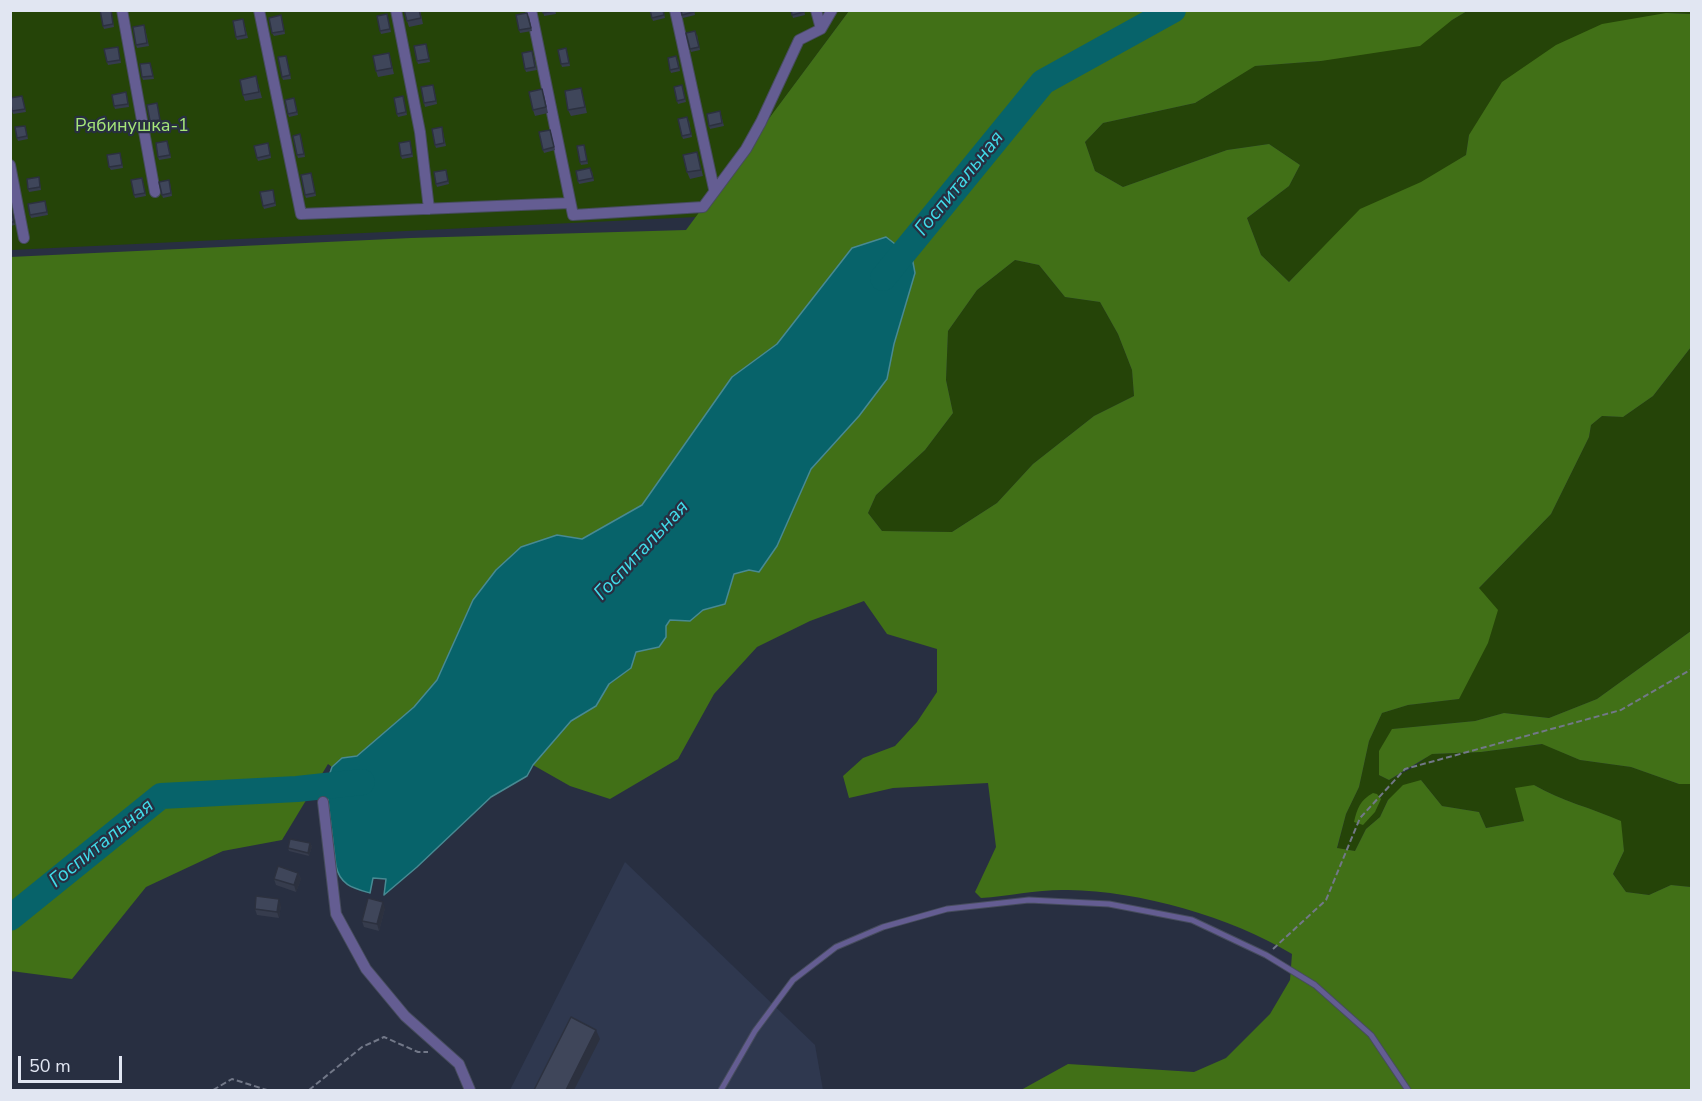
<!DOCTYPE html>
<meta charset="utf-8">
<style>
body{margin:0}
#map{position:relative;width:1702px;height:1101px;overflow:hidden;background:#282f41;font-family:"Nunito Sans",sans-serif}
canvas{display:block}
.frame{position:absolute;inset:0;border:12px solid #e1e6f2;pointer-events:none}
.scale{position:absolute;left:18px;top:1056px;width:104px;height:27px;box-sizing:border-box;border:3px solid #e1e6f2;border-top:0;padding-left:8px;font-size:18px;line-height:21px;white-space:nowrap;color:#e1e6f2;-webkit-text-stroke:4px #282f41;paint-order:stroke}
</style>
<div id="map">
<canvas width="1702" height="1101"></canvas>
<div class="frame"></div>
<div class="scale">50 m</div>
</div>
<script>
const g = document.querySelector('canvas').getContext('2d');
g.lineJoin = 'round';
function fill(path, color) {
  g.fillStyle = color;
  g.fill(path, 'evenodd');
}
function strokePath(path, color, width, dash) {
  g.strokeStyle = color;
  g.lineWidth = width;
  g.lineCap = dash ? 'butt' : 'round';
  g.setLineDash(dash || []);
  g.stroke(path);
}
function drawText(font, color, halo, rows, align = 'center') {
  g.font = font + ' "Nunito Sans",sans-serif';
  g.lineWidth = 4.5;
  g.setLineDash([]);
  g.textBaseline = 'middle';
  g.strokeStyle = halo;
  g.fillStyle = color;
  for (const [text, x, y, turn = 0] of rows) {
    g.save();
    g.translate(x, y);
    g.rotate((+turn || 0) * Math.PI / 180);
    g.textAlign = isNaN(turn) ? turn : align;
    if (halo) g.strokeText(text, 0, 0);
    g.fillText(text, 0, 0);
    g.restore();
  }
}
const built = new Path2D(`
 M625,862L815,1045L823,1090H510Z`);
const green = new Path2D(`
 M11,11H849L696,217L11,250Z
 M1467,11H1691V14L1666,13L1469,135L1466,155L1323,248L1289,282L1261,255L1247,218L1289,186L1300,165L1269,144L1227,150L1123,187L1095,171L1085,142L1103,123L1195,103L1254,66L1321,61L1452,20Z
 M1015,260L1039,265L1065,297L1100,302L1118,334L1132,370L1134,396L1094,416L1033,464L997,503L952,532L882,531L868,513L876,495L925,450L953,413L946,380L948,331L977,290Z
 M1691,347V631L1597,699L1549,718L1504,713L1475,721L1393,729L1379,752V775L1389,780L1412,768L1431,754L1481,752L1543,744L1580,760L1631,767L1679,784H1691V887L1671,885L1649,895L1626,892L1613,874L1624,851L1620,821C1592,808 1561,801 1534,785L1524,821L1486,828L1479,812L1442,806L1421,780L1388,800L1380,817L1366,829L1355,851L1337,849L1346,814L1359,787L1369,741L1382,713L1408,705L1459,699L1479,588L1551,514L1589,437L1591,425L1602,416L1623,417L1653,396Z`);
const forest = new Path2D(`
 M849,11H1467L1452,20L1420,46L1321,61L1255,66L1195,103L1103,123L1085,142L1095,171L1123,187L1227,150L1269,144L1300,165L1289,186L1247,218L1261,255L1289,282L1360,209L1421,182L1466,155L1469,135L1502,82L1556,45L1602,24L1666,13L1691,14V347L1653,396L1623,417L1602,416L1591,425L1589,437L1551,514L1479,588L1498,610L1488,643L1459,699L1408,705L1382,713L1369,741L1359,787L1346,814L1337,848L1355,851L1366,829L1380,817L1388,800L1403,785L1421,780L1442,806L1479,812L1486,828L1524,821L1515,788L1534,785C1561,801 1592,808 1621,821L1624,851L1613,874L1626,892L1649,895L1671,885L1691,887V1090H1021L1068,1064L1194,1072L1226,1058L1270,1014L1290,980L1292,954C1231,917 1140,891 1068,890C1040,889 1010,896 981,898L975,892L996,847L988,783L893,788L849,798L843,776L863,758L895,746L917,722L937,692V649L887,634L864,601L810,621L757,647L714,694L678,759L610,799L570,786L533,765L571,721L596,706L609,684L631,668L635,651L670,620H690L703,610L725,604L734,574L749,570L777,546L811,469L859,416L887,379L894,344L915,273L852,248L777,344L732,377L642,505L582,539L557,535L473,600L437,680L414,707L357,756L342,758L332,767L328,764L282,840L223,851L146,887L72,979L11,971L10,257L411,238L686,230ZM1015,260L1039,265L1065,297L1100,302L1118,334L1132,370L1134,396L1094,416L1033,464L997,503L952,532L882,531L868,513L876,495L925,450L953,413L946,380L948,331L977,290Z
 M1691,631V784H1679L1631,767L1580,760L1542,744L1481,752L1432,754L1389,780L1379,775V751L1392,729L1475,721L1504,713L1549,718L1597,699Z
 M1373,793L1377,794L1381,799L1375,812L1363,825L1354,822C1357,809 1360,800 1373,793Z`);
const water = new Path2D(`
 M886,237L912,257L915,273L894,344L887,379L859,416L811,469L777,546L759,572L749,570L734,574L725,604L703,610L690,621L670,620L666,626V637L659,647L636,652L631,668L609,684L596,706L571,721L533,765L527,776L491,797L417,867L384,895L386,879L373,878L370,893C353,888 340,885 336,866L326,784L332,767L342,758L357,756L414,707L437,680L473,600L496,570L521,547L557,535L582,539L642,505L732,377L777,344L852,248Z`);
const river = new Path2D(`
 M883,278L1043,82L1173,10
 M10,918L161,796L297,789L362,782`);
const path = new Path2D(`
 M1273,949L1326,900L1360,818L1405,769L1621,710L1692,669
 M213,1090L232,1079L267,1090
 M309,1090L362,1047L384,1037L418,1052H428`);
const service = new Path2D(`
 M721,1090L755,1031L793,980L836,947L883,927L947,909L1029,900L1109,904L1192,920L1266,955L1315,985L1371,1035L1408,1090`);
const minor = new Path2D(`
 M122,10L155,192
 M259,10L301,214L570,203
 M396,10L420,132L429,209
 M531,10L573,215L703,207L746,149L761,122L799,40L821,29L832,10
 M675,10L714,189
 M816,10L821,29
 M10,165L24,238
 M323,802L336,914L366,969L405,1016L459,1064L470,1090`);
const wall = new Path2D(`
 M111,10L114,27L104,29L103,26Z
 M420,10L423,24L409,27L407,21Z
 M543,10H555L556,14L544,16Z
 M663,10L665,18L653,21L652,18Z
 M681,10H694L695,15L683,18Z
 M791,10H804L805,15L793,18Z
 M387,14L391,32L381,34L380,31Z
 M529,16L532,31L520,33L519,30Z
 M282,18L285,34L274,36L272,33Z
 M243,19L248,38L237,40L236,37Z
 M145,28L149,46L137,48L136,45Z
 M697,34L700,50L691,52L690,49Z
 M426,44L430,62L418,64L417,61Z
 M118,47L121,63L108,65L107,62Z
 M567,52L570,66L562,67L561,64Z
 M389,53L394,74L378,77L376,71Z
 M533,54L537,70L526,72L525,69Z
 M287,59L291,79L283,80L282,77Z
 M678,59L680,71L671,73L670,70Z
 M150,63L154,79L143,80L142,77Z
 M256,76L262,98L245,101L243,95Z
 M682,85L686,102L678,104L677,101Z
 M434,88L437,104L425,107L424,103Z
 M581,88L587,113L571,116L568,110Z
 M127,95L129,107L115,109L114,106Z
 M544,95L548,113L535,116L533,110Z
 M403,96L407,115L398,117L397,114Z
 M23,99L26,112L13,114L12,111Z
 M295,101L298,115L289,117L288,114Z
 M157,103L161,123L151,124L150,121Z
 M720,111L724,126L710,129L709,126Z
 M689,120L692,137L683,139L682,136Z
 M25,126L28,139L18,141L17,138Z
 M442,127L446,146L436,148L435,145Z
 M550,130L555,150L544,153L543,150Z
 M301,137L305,157L298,158L297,155Z
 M410,141L413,157L402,159L401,156Z
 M168,144L171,158L159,160L158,157Z
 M584,145L588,164L581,165L580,162Z
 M269,146L271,158L258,161L257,158Z
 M697,152L703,176L690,179L687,172Z
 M120,153L123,168L111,170L109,167Z
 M446,170L449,184L437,187L436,184Z
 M592,171L594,181L579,184L578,181Z
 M311,173L316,196L306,198L305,195Z
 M39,177L41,190L29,192L28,189Z
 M142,178L146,196L135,198L134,195Z
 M170,183L172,196L163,198L162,195Z
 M273,190L276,206L264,209L263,206Z
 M45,201L48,215L31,218L30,215Z
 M10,205L12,208L15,225L10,226Z
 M310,843L312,846L309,856L289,851L288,848Z
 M298,873L301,879L296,892L276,885L274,879Z
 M281,905L279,918L257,915L255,909Z
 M385,908L379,931L364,927L362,921Z`);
const shadedWall = new Path2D(`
 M310,843L312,846L309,856L308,853Z
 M298,873L301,879L296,892L294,885Z
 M279,899L281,905L279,918L277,912Z
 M383,902L385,908L379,931L377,924Z
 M596,1030L600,1039L574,1090H566Z`);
const building = new Path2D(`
 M100,10H111L113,24L103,26Z
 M404,10H419L421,18L407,21Z
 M543,10H555V11L543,13Z
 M650,10H663L664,15L652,18Z
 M681,10H694V12L682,15Z
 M791,10H803L804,12L792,15Z
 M527,13L531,28L519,30L516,15Z
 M387,14L390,29L380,31L377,16Z
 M281,15L284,31L272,33L269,18Z
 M243,19L246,35L236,37L233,21Z
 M144,25L147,43L136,45L133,27Z
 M695,31L699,47L690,49L686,33Z
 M426,44L429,59L417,61L414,46Z
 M118,47L120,60L107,62L104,49Z
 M566,48L569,63L561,64L558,50Z
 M532,51L535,67L525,69L522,53Z
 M389,53L392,68L376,71L373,56Z
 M286,56L290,75L282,77L278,57Z
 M676,56L679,68L670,70L668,58Z
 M150,63L153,76L142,77L140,64Z
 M256,76L259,92L243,95L240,80Z
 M433,85L436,101L424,103L421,87Z
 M682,85L685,99L677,101L674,87Z
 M581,88L585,107L568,110L565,91Z
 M542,89L546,107L533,110L529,92Z
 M126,92L128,104L114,106L112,95Z
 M22,96L25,109L12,111L10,98Z
 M403,96L406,112L397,114L394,98Z
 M294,98L297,112L288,114L285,100Z
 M157,103L160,120L150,121L147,105Z
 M720,111L722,123L709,126L707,114Z
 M687,117L691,134L682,136L678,119Z
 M25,126L27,136L17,138L15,127Z
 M442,127L444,143L435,145L432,129Z
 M550,130L554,147L543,150L539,132Z
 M300,134L304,154L297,155L293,136Z
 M167,141L170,155L158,157L156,143Z
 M410,141L412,154L401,156L399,143Z
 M268,143L270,155L257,158L254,146Z
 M584,145L587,161L580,162L577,146Z
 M697,152L701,170L687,172L683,155Z
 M120,153L122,165L109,167L107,155Z
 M590,168L593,178L578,181L576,171Z
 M446,170L448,181L436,184L434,172Z
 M311,173L315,193L305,195L301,175Z
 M39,177L40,187L28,189L27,179Z
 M142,178L145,193L134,195L131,180Z
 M169,180L171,193L162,195L159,182Z
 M273,190L275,203L263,206L260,192Z
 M45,201L47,212L30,215L28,204Z
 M10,205L14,222H10Z
 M290,839L310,843L308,853L288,848Z
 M278,866L298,873L294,885L274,879Z
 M256,896L279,899L277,912L255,909Z
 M368,898L383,902L377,924L362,921Z
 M571,1017L596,1030L566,1090H534Z`);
const parkNames = [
 ["Рябинушка-1",132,127]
];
const waterNames = [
 ["Госпитальная",960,184,-51],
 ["Госпитальная",642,551,-47],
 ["Госпитальная",102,844,-39]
];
fill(built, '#2f384f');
fill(green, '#254408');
fill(forest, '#417017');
fill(water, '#07636a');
strokePath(water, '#488a93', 1.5);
strokePath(river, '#07636a', 26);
strokePath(service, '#464c5d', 7);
strokePath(minor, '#464c5d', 12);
strokePath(path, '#727888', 2, [6, 3]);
strokePath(service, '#645d92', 5);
strokePath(minor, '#645d92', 10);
fill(wall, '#363c4d');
fill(shadedWall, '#2c313f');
fill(building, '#3f465a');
strokePath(building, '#2c313f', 1.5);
drawText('18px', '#a6e779', '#282f41', parkNames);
drawText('italic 20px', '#41dbe9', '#282f41', waterNames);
</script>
